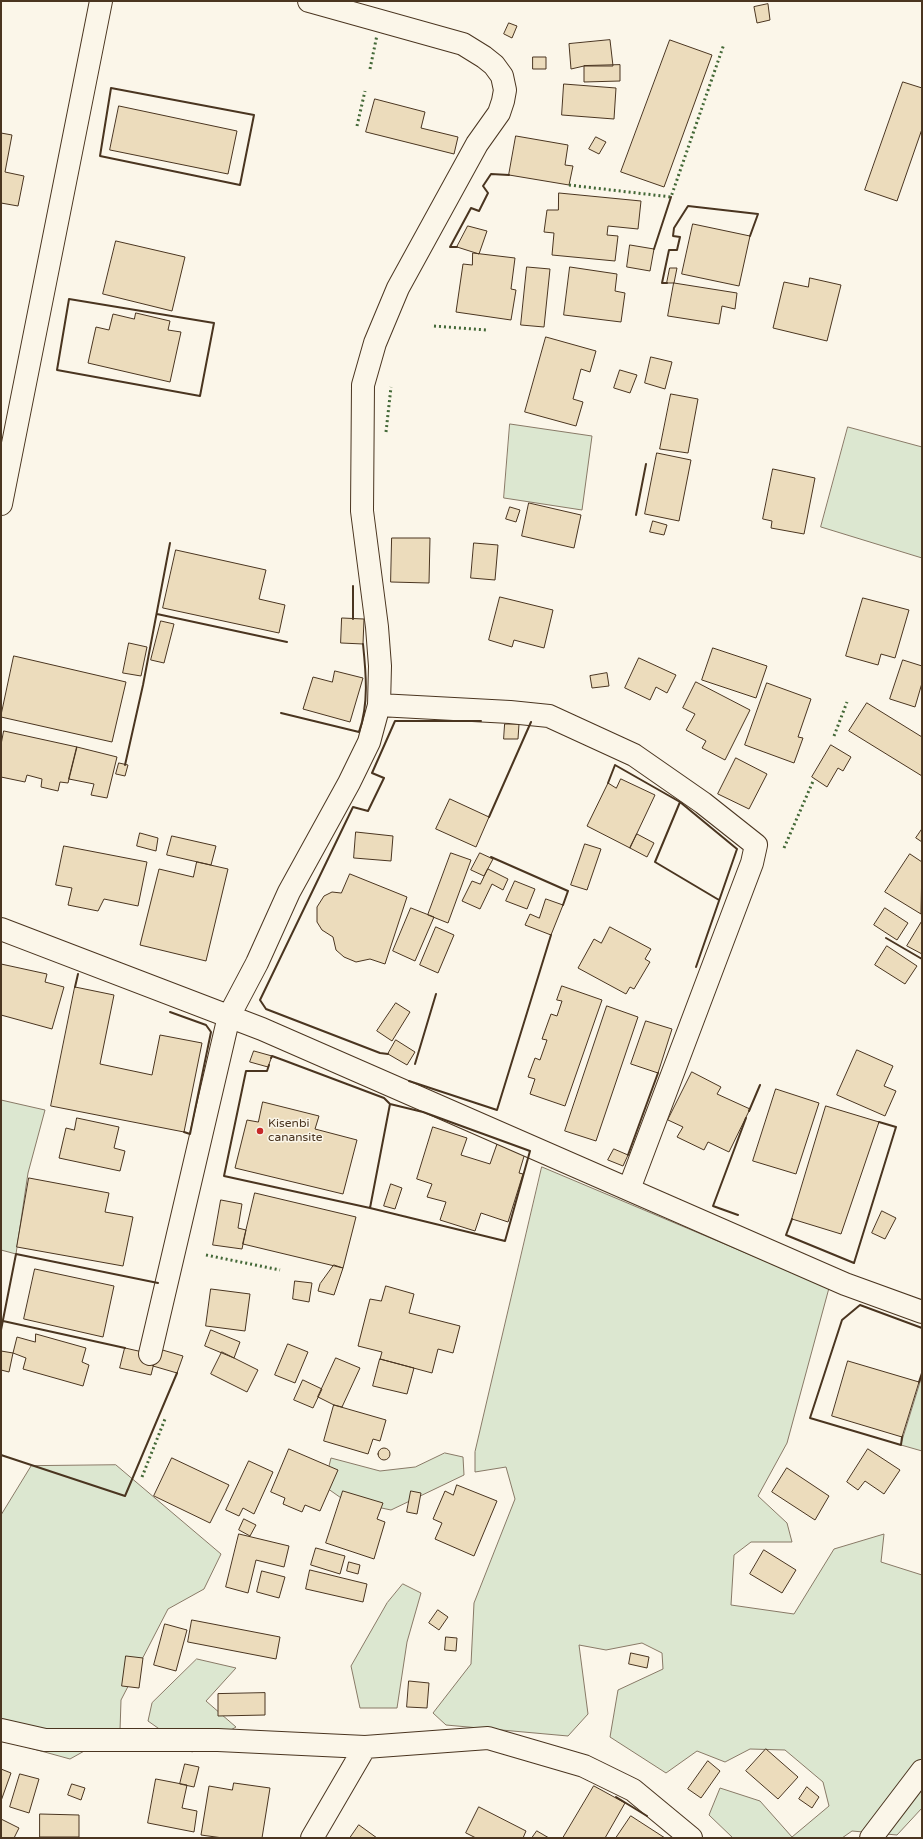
<!DOCTYPE html>
<style>
body{margin:0}
#map{position:relative;width:923px;height:1839px;overflow:hidden;background:#fbf6e9;font-family:"Varela Round",sans-serif}
canvas{display:block}
.frame{position:absolute;inset:0;border:2px solid #4a3520;pointer-events:none}
</style>
<div id="map">
<canvas width="923" height="1839"></canvas>
<div class="frame"></div>
</div>
<script>
const g = document.querySelector('canvas').getContext('2d');
g.lineJoin = 'round';
function fill(path, color) {
  g.fillStyle = color;
  g.fill(path, 'evenodd');
}
function strokePath(path, color, width, dash) {
  g.strokeStyle = color;
  g.lineWidth = width;
  g.lineCap = dash ? 'butt' : 'round';
  g.setLineDash(dash || []);
  g.stroke(path);
}
function drawText(font, color, halo, rows, align = 'center') {
  g.font = font + ' "Varela Round",sans-serif';
  g.lineWidth = 3;
  g.setLineDash([]);
  g.textBaseline = 'middle';
  g.strokeStyle = halo;
  g.fillStyle = color;
  for (const [text, x, y, turn = 0] of rows) {
    g.save();
    g.translate(x, y);
    g.rotate((+turn || 0) * Math.PI / 180);
    g.textAlign = isNaN(turn) ? turn : align;
    if (halo) g.strokeText(text, 0, 0);
    g.fillText(text, 0, 0);
    g.restore();
  }
}
const green = new Path2D(`
 M510,424L592,436L582,510L504,498Z
 M848,427L922,447V558L821,527Z
 M1,1100L45,1110L28,1173L16,1254L1,1250Z
 M542,1167L829,1288L787,1443L758,1496L787,1523L792,1542H751L734,1555L731,1605L794,1614L834,1549L884,1534L881,1562L922,1575V1808L897,1835L852,1831L842,1838H733L709,1815L720,1788L760,1801L792,1837L829,1806L823,1782L785,1750L750,1749L725,1762L697,1751L666,1773L610,1737L618,1690L663,1669L662,1653L642,1643L606,1650L579,1645L588,1714L568,1736L446,1725L433,1713L471,1664L474,1603L515,1499L506,1467L475,1472V1452Z
 M922,1376V1451L901,1445Z
 M445,1453L463,1457L464,1475L391,1510L344,1500L324,1486L331,1458L380,1471L415,1467Z
 M116,1465L221,1554L204,1589L168,1609L121,1700L120,1731L70,1759L1,1740V1515L31,1466Z
 M403,1584L421,1593L407,1642L397,1708H360L351,1666L387,1603Z
 M197,1659L236,1668L206,1701L236,1727L192,1752L148,1721L152,1703Z`);
const building = new Path2D(`
 M768,4L770,20L757,23L754,7Z
 M509,23L517,26L512,38L504,34Z
 M610,40L613,66H584L571,69L569,44Z
 M670,40L712,55L664,187L621,172Z
 M533,57H546V69H533Z
 M620,65V81L584,82V66Z
 M903,82L922,88V129L897,201L865,190Z
 M564,84L616,88L614,119L562,115Z
 M375,99L425,112L421,128L458,137L454,154L366,132Z
 M119,106L237,131L228,174L110,150Z
 M1,133L12,135L5,172L24,176L18,206L1,203Z
 M516,136L568,145L565,165L573,166L569,185L509,175Z
 M596,137L606,142L599,154L589,149Z
 M559,193L641,201L638,229L608,226L607,235L618,236L615,261L552,255L554,233L544,232L547,210H558Z
 M693,224L750,236L739,286L682,274Z
 M468,226L487,231L479,254L457,247Z
 M116,241L185,257L172,311L103,294Z
 M630,245L654,249L650,271L627,267Z
 M473,253L515,258L511,289L516,290L511,320L456,312L463,264L472,265Z
 M527,267L550,269L544,327L521,325Z
 M570,267L617,274L615,291L625,293L621,322L564,315Z
 M670,268H677L674,283H667Z
 M810,278L841,285L827,341L773,328L784,282L808,287Z
 M674,283L737,293L735,309L722,306L719,324L668,316Z
 M136,313L170,321L168,330L181,332L170,382L88,363L96,327L109,330L113,314L134,319Z
 M546,337L596,351L590,372L581,369L573,399L583,402L576,426L525,412Z
 M651,357L672,362L665,389L645,383Z
 M620,370L637,375L630,393L614,388Z
 M671,394L698,399L688,453L660,449Z
 M657,453L691,460L679,521L645,514Z
 M773,469L815,478L804,534L771,528L772,521L763,519Z
 M529,503L581,515L574,548L522,536Z
 M510,507L520,510L516,522L506,519Z
 M653,521L667,525L664,535L650,532Z
 M392,538H430L429,583L391,582Z
 M474,543L498,545L495,580L471,578Z
 M176,550L266,570L259,599L285,605L279,633L163,608Z
 M500,597L553,610L544,648L514,640L512,647L489,640Z
 M863,598L909,610L895,658L881,654L878,665L846,656Z
 M342,618L364,619L363,644L341,643Z
 M161,621L174,624L164,663L151,660Z
 M129,643L147,647L141,676L123,673Z
 M713,648L767,666L756,698L702,680Z
 M14,656L126,682L112,742L1,717Z
 M639,658L676,675L667,693L656,687L650,700L625,688Z
 M903,660L922,666V683L915,707L890,699Z
 M335,671L363,678L350,722L303,709L313,677L332,682Z
 M607,673L609,686L592,688L590,676Z
 M696,682L750,710L725,760L702,748L706,741L686,730L695,714L683,708Z
 M767,683L811,699L798,737L803,738L794,763L745,745Z
 M867,703L922,737V776L849,731Z
 M505,724H519L518,739H504Z
 M4,731L77,747L68,783L60,782L58,791L41,787L42,779L27,775L25,782L1,777V745Z
 M831,745L851,757L843,771L838,768L827,787L812,777Z
 M77,747L117,757L107,798L91,795L94,784L69,779Z
 M736,758L767,774L749,809L718,794Z
 M119,763L128,765L125,776L116,774Z
 M621,779L655,795L630,848L587,826L608,783L616,788Z
 M450,799L489,817L476,847L436,829Z
 M922,829V842L916,838Z
 M356,832L393,836L391,861L354,858Z
 M140,833L158,838L156,851L137,846Z
 M637,834L654,843L647,857L630,848Z
 M172,836L216,846L211,865L167,855Z
 M585,844L601,849L587,890L571,885Z
 M64,846L147,862L138,906L104,899L98,911L68,905L72,888L56,885Z
 M451,853L471,860L448,923L428,915Z
 M480,853L493,859L484,876L471,870Z
 M910,854L922,862L921,914L885,892Z
 M197,862L228,869L206,961L140,945L159,869L193,877Z
 M488,869L508,879L503,890L492,884L480,909L462,901L472,881L480,884Z
 M350,874L407,897L385,964L370,959L356,962L344,957L336,950L333,937L322,930L317,922V907L324,896L332,892L341,893Z
 M515,881L535,889L527,909L506,901Z
 M546,899L563,905L551,935L525,925L530,914L539,918Z
 M411,908L434,917L415,961L393,951Z
 M885,908L908,923L897,940L874,925Z
 M922,921V954L907,946Z
 M436,927L454,935L438,973L420,965Z
 M610,927L651,949L645,959L650,962L634,989L630,987L626,994L578,968L594,939L601,943Z
 M887,946L917,966L905,984L875,965Z
 M1,964L47,974L45,982L64,987L52,1029L1,1015Z
 M562,986L602,1000L565,1106L530,1094L535,1079L528,1077L535,1058L540,1060L547,1040L542,1039L551,1014L557,1016L562,1001L557,1000Z
 M75,987L114,995L100,1064L152,1075L160,1035L202,1043L184,1132L51,1106Z
 M396,1003L410,1012L392,1041L377,1031Z
 M607,1006L638,1017L596,1141L565,1131Z
 M646,1021L672,1029L658,1073L631,1064Z
 M396,1040L415,1052L407,1065L388,1054Z
 M857,1050L893,1066L884,1086L896,1091L885,1116L837,1095Z
 M254,1051L272,1056L268,1067L250,1062Z
 M692,1072L721,1087L717,1094L750,1109L729,1152L708,1142L704,1150L677,1137L683,1127L668,1120Z
 M776,1089L819,1103L796,1174L753,1161Z
 M263,1102L319,1116L315,1129L357,1140L343,1194L235,1168L247,1120L258,1122Z
 M826,1106L879,1122L841,1234L792,1219Z
 M77,1118L119,1127L114,1148L125,1151L120,1171L59,1158L66,1128L74,1130Z
 M433,1127L467,1138L461,1155L490,1164L497,1144L525,1153L519,1173L523,1174L508,1222L481,1213L475,1231L440,1220L446,1202L427,1197L432,1184L417,1179Z
 M614,1149L628,1155L623,1166L608,1160Z
 M29,1178L109,1193L105,1212L133,1217L123,1266L17,1247Z
 M391,1184L402,1188L395,1209L384,1206Z
 M255,1193L356,1217L343,1268L243,1244Z
 M221,1200L242,1204L238,1228L246,1230L242,1249L213,1245Z
 M882,1211L896,1218L885,1239L872,1233Z
 M334,1265L343,1268L334,1295L318,1291L320,1284Z
 M35,1269L114,1286L103,1337L24,1319Z
 M295,1281L312,1283L309,1302L293,1299Z
 M386,1286L414,1294L409,1313L460,1326L453,1353L438,1349L432,1373L380,1359L382,1352L358,1346L370,1299L381,1301Z
 M211,1289L250,1294L245,1331L206,1326Z
 M211,1330L240,1342L234,1358L205,1346Z
 M36,1334L86,1348L82,1362L89,1365L83,1386L23,1369L26,1358L13,1353L17,1337L35,1342Z
 M288,1344L308,1352L295,1383L275,1375Z
 M125,1348L156,1355L151,1375L120,1368Z
 M159,1349L183,1356L177,1373L153,1366Z
 M1,1351L13,1353L9,1372L1,1370Z
 M222,1352L258,1370L247,1392L211,1374Z
 M336,1358L360,1368L342,1407L334,1405L318,1397Z
 M380,1359L414,1368L407,1394L373,1386Z
 M848,1361L919,1382L902,1437L832,1416Z
 M303,1380L322,1389L313,1408L294,1400Z
 M334,1405L386,1420L380,1441L373,1439L368,1454L324,1441Z
 M378 1454a6 6 0 1 1 12 0a6 6 0 1 1-12 0Z
 M289,1449L338,1470L320,1511L305,1505L302,1512L283,1504L285,1498L271,1492Z
 M868,1449L900,1470L884,1494L865,1481L858,1490L847,1482Z
 M172,1458L229,1485L210,1523L154,1496Z
 M249,1461L273,1472L254,1514L243,1508L239,1516L226,1510Z
 M787,1468L829,1496L815,1520L772,1492Z
 M457,1485L497,1501L474,1556L435,1539L442,1523L433,1519L445,1491L453,1495Z
 M343,1491L383,1503L377,1519L385,1522L374,1559L326,1543Z
 M411,1491L421,1493L417,1514L407,1512Z
 M244,1519L256,1525L250,1536L239,1530Z
 M239,1534L289,1546L284,1567L256,1560L248,1593L226,1587Z
 M316,1548L345,1556L340,1574L311,1565Z
 M764,1550L796,1570L782,1593L750,1574Z
 M349,1562L360,1565L358,1574L347,1571Z
 M310,1570L367,1584L363,1602L306,1589Z
 M262,1571L285,1577L279,1598L257,1592Z
 M438,1610L448,1617L439,1630L429,1623Z
 M192,1620L280,1637L276,1659L188,1642Z
 M165,1624L187,1630L176,1671L154,1665Z
 M446,1637L457,1638L456,1651L445,1650Z
 M631,1653L649,1657L647,1668L629,1664Z
 M126,1656L143,1658L139,1688L122,1686Z
 M409,1681L429,1683L427,1708L407,1707Z
 M265,1693V1715L218,1716V1694Z
 M766,1749L798,1777L778,1799L746,1771Z
 M708,1761L720,1771L701,1798L688,1789Z
 M185,1764L199,1767L194,1787L180,1784Z
 M1,1769L11,1773L1,1801Z
 M20,1774L39,1779L29,1813L10,1807Z
 M156,1779L187,1785L182,1808L197,1811L194,1832L148,1823Z
 M234,1783L270,1788L262,1838H223L201,1835L209,1786L232,1790Z
 M72,1784L85,1788L81,1800L68,1795Z
 M594,1786L625,1803L605,1838H563Z
 M807,1787L819,1797L812,1808L799,1799Z
 M479,1807L526,1831L523,1838H476L466,1833Z
 M40,1814L79,1815V1837H40Z
 M631,1816L665,1838H616Z
 M1,1819L19,1828L14,1838H1Z
 M359,1825L377,1838H350Z
 M537,1831L549,1838H532Z`);
const minor = new Path2D(`
 M1,504L101,1
 M379,705L510,712L549,716L634,755L703,803L756,845L752,863L629,1189
 M1,929L262,1029L845,1284L922,1312
 M150,1354L229,1016L257,963L289,892L349,783L369,742L379,705L380,666L377,627L362,511L363,385L375,343L398,288L477,144L499,113L503,101L505,90L502,76L494,65L484,57L463,44L309,1
 M1,1730L45,1740H218L365,1747L488,1738L584,1766L633,1790L691,1838
 M312,1838L365,1747
 M871,1838L922,1771`);
const hedge = new Path2D(`
 M370,69L377,35
 M357,126L365,91
 M569,185L671,197L724,44
 M434,326L487,330
 M386,432L391,387
 M834,736L847,702
 M784,848L814,779
 M206,1255L280,1270
 M142,1477L165,1419`);
const wall = new Path2D(`
 M111,88L254,115L240,185L100,156Z
 M457,247H450L471,208L479,211L488,193L483,186L491,174L509,175
 M654,249L671,197
 M667,283H662L669,250H677L680,237L673,236L674,228L688,206L758,214L750,236
 M69,299L214,323L200,396L57,370Z
 M636,515L646,464
 M353,586V619
 M157,614L287,642
 M281,713L359,732C369,704 366,673 363,644
 M125,765L143,685L170,543
 M608,783L615,765L680,802L737,849L696,967
 M680,802L655,862L719,900
 M489,817L531,722
 M491,857L568,891L563,905
 M886,938L922,959
 M75,987L78,974
 M170,1012L206,1025L211,1032L190,1134L184,1132
 M388,1054L380,1053L266,1009L260,1000L353,807L368,811L384,778L372,773L395,721H481
 M271,1058L272,1056L283,1060L384,1098L390,1104
 M415,1064L436,994
 M269,1065L267,1071H246L224,1176L370,1208
 M409,1081L497,1110L551,935
 M390,1104L423,1112L530,1151L505,1241L370,1208Z
 M749,1111L760,1085
 M628,1155L658,1073
 M738,1215L713,1206L746,1118
 M792,1219L786,1235L854,1263L896,1127L879,1122
 M3,1321L125,1348
 M1,1330L16,1254L158,1283
 M919,1382L922,1373
 M902,1437L901,1445L810,1418L842,1320L860,1305L922,1328
 M1,1455L125,1496L177,1373
 M616,1797L647,1816`);
const markers = [
 [260,1131,4,"#c62828"]
];
const poiNames = [
 ["Kisenbi",268,1124],
 ["canansite",268,1138]
];
fill(green, '#dce7d0');
strokePath(green, '#887966', 1);
fill(building, '#ecdcbc');
strokePath(building, '#4a3520', 1);
strokePath(minor, '#4a3520', 24);
strokePath(minor, '#fbf6e9', 22);
strokePath(hedge, '#436837', 3, [2, 3]);
strokePath(wall, '#4a3520', 2);
for (const [x, y, r, color] of markers) {
  const dot = new Path2D();
  dot.arc(x, y, r, 0, 2 * Math.PI);
  g.fillStyle = color;
  g.fill(dot);
  strokePath(dot, '#fbf6e9', 1.5);
}
drawText('12px', '#4a3520', '#fbf6e9', poiNames, 'left');
</script>
